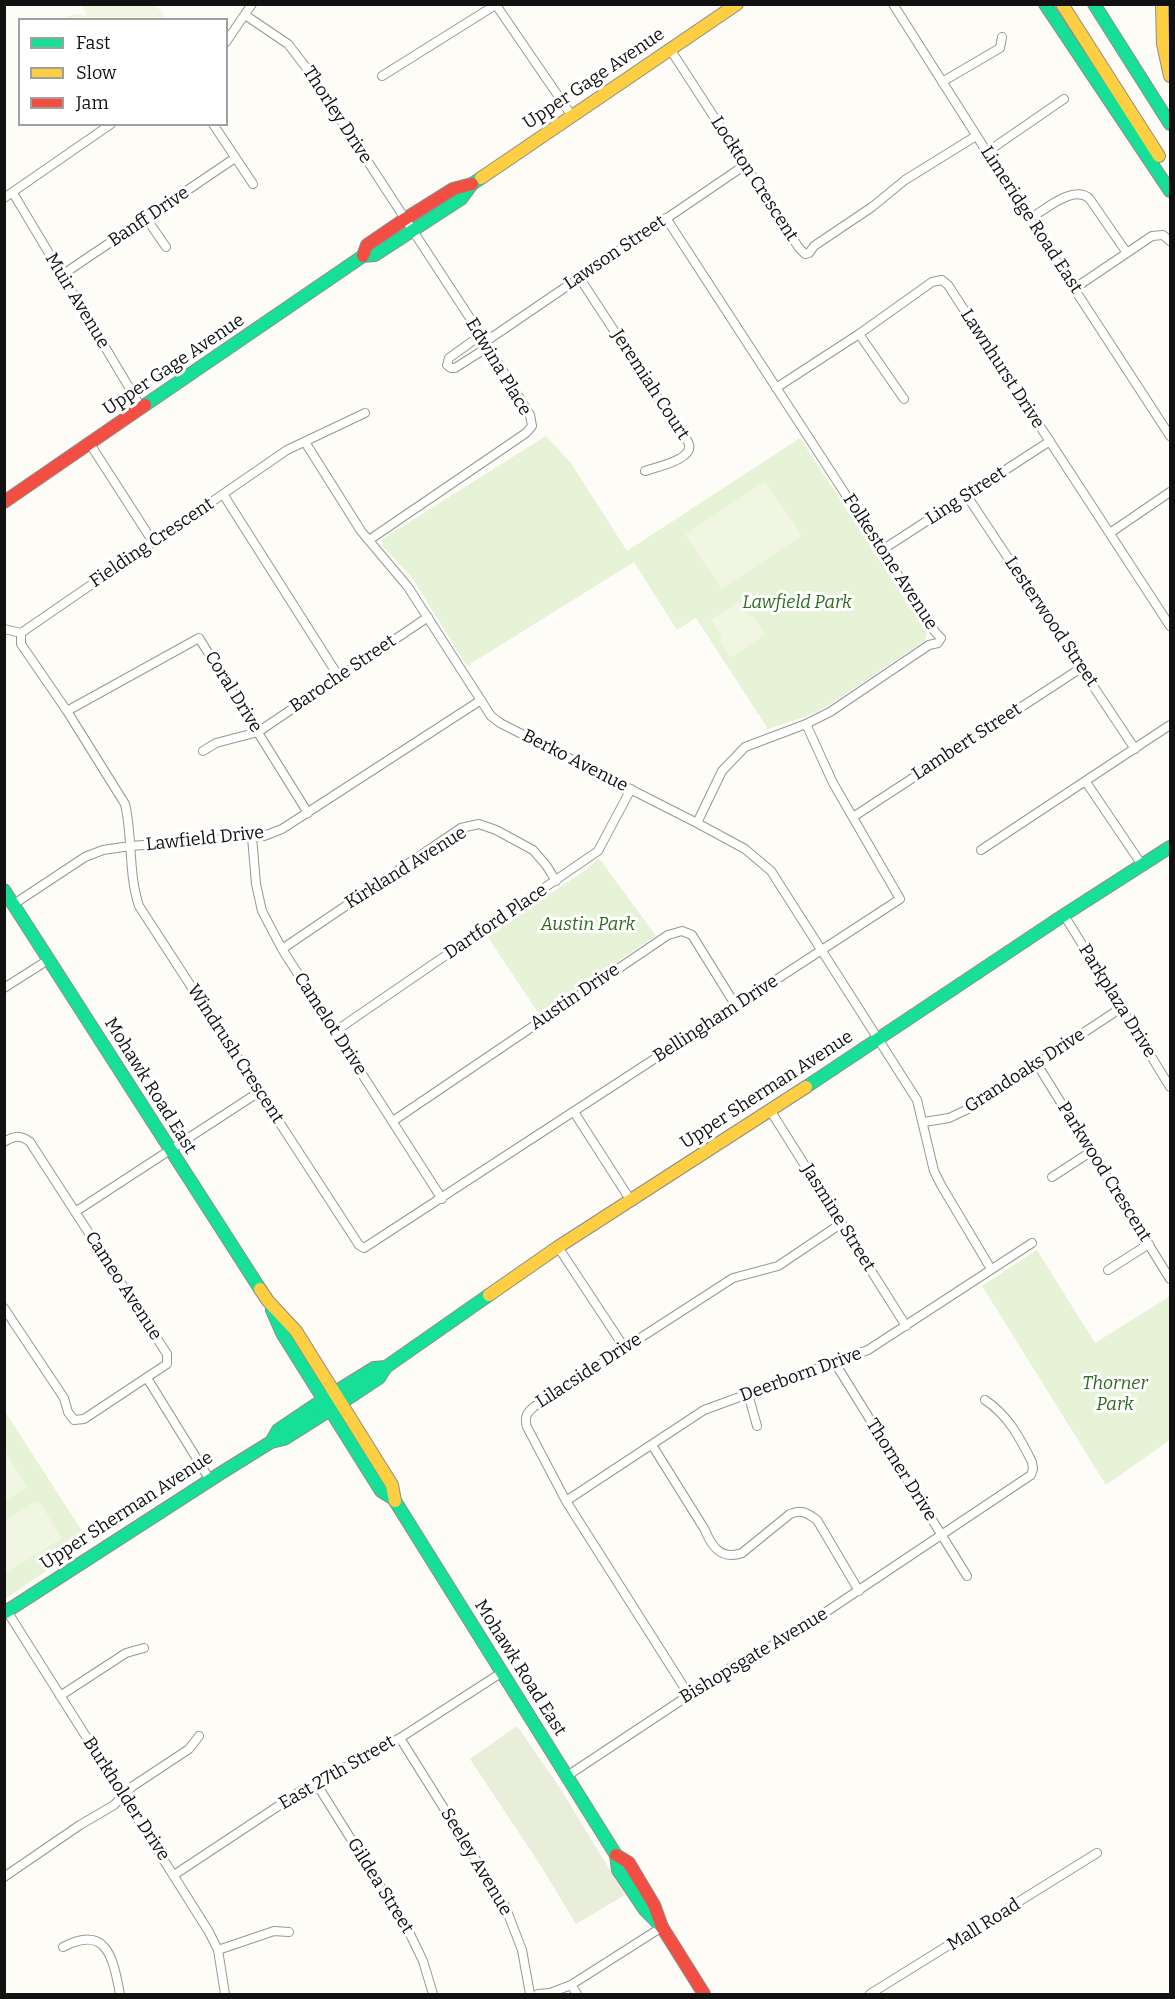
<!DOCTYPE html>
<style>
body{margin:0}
#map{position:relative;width:1175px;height:1999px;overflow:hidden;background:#fdfcf7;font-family:Bitter,serif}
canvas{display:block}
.frame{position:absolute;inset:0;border:6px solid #111;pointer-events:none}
.legend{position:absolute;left:18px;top:18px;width:210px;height:108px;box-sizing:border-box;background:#fff;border:2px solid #a0a0a0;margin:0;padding:8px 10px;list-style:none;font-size:18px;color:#111}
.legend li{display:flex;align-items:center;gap:12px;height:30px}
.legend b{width:30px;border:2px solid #a0a0a0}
</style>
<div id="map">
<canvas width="1175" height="1999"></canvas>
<div class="frame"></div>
<ul class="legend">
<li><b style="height:8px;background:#16e098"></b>Fast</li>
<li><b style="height:8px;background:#ffcf43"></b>Slow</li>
<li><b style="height:8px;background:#f24e42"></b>Jam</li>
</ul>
</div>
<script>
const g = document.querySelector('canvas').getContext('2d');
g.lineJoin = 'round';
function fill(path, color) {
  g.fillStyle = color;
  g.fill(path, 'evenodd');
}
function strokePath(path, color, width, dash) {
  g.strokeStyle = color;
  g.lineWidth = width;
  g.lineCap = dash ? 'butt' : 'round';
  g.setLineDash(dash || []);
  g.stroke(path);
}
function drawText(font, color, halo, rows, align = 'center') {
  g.font = font + ' Bitter,serif';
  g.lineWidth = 6;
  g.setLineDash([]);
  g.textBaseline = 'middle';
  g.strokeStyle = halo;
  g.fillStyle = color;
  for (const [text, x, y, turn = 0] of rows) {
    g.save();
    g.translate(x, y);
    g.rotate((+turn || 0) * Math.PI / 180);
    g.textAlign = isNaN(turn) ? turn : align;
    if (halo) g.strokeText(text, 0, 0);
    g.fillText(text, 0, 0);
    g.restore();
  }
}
const green = new Path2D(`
 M546,436L571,463L627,551L800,438L927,632L925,641L818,712L768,729L696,618L677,630L634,562L467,666L411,576L382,546L384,538Z
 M599,858L656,936L539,1014L487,936L587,869Z
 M1037,1250L1095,1343L1170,1296V1440L1106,1485L982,1286Z
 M4,1410L89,1542L5,1599H4Z`);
const cemetery = new Path2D(`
 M517,1726L560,1788L625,1895L576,1924L541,1866L470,1759Z`);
const pitch = new Path2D(`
 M81,4L156,5L166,19H61L75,14L87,16Z
 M765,481L802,535L722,589L685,535Z
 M739,601L750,617L752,616L766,634L731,658L718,639L722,636L711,620Z
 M4,1450L28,1487L5,1502H4Z
 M38,1500L62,1538L7,1572L5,1568V1521Z`);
const street = new Path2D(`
 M893,4L1051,253L1170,436
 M496,5L572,116
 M245,15L288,44L308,70L481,335L530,415L532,426L526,433L369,540
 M226,42L252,4
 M670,49L799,248L805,254L809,253L814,246L872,207L905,180L976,136
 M382,76L497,4
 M942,82L1000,48L1002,37
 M213,124L253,184
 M987,152L1064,99
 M13,193L142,409
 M4,198L111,124
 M146,218L166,247
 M666,218L935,632L941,638L938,643L929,645L830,712L806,724L745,747L722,771L697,823
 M1029,219C1045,210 1072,185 1089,198L1127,253
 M62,275L235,158
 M579,277L679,430C682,434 686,438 688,442C697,459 656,467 645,471
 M1075,288L1152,236L1163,235L1170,241
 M859,334L904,399
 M481,335L449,358L447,365L451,368H455L488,347
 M485,342L745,165
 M776,388L859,334L932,282L942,280L948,285L1170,626
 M305,442L361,531L408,587L491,716L500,723L697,823L745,849L771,871L917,1100L934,1171L941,1185L991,1269
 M90,444L153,542
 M223,494L339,677
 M967,496L1135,749
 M1110,533L1170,492
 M882,550L1050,441
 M4,629L21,633L287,450L365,413
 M21,633V644L67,711L125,804C133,838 128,873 139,906L359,1245L364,1248L900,899L833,783L806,724
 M67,711L199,638L308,813
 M203,751L216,743L258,732L428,617
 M1086,782L1142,865
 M853,817L1081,668
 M252,837L256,884L262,911L282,949L442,1199
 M981,850L1170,725
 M14,904L85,857L103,850L130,846L264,836L282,829L481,700
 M1064,915L1170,1087
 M282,949L461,828L479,824L496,830L533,850L546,865L556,881
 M4,988L48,960
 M334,1032L598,851L631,789
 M1037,1064L1170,1279
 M770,1110L906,1326
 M574,1112L631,1201
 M393,1121L668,935L682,931L692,935L736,1006
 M924,1122L949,1118L968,1109L1121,1008
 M4,1142C15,1135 21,1135 30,1142L167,1354V1364L84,1419L74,1420L68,1412L64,1398L4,1308
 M1052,1177L1092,1151
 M75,1212L259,1092
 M558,1247L624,1347
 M1108,1270L1149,1244
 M835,1363L967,1576
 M147,1378L210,1480
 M748,1394L757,1426
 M652,1445L705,1530C712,1548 722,1560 742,1553L790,1514C802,1509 807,1513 817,1520L859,1591
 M566,1501L704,1410L868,1350L1032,1243
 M7,1611L209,1932L218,1950L225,1994
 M689,1695L566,1501L527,1427C524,1417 527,1412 535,1406L733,1278L778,1266L842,1223
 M60,1696L126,1653L144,1648
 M400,1738L505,1906L522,1950L530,1994
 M567,1776L733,1666L790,1636L1031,1475L1033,1469L1032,1462C1020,1438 1008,1415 985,1400
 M316,1783L409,1932L423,1961L433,1994
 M174,1875L304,1789L400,1738L501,1673
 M4,1877L80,1825L114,1805L133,1786L189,1749L199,1736
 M63,1947C107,1924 113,1958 120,1994
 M218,1950L274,1931L289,1932
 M571,1985L577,1994
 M538,1994L550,1993L571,1985L662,1927
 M870,1994L1097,1853`);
const fast = new Path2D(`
 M1045,4L1170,191
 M1094,4L1170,124
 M145,405L363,256L375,255L461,199L472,184L481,178
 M4,890L260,1289
 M806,1087L1064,915L1170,847
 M272,1310L282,1333L381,1491L394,1499
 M271,1442L278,1430L324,1399L374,1368L386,1367
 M395,1501L616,1855L618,1870L645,1910L662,1927
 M4,1613L221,1473L271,1442L284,1439L341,1403L379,1378L386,1367L489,1295`);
const slow = new Path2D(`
 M1062,4L1159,156
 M1162,4L1163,44L1170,76
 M481,178L737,4
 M260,1289L268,1301L296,1331L392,1485L395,1501
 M489,1295L558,1247L806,1087`);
const jam = new Path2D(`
 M363,256L367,245L405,219L453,189L472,184
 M4,502L145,405
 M616,1855L629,1863L654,1905L662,1927L704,1994`);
const streetNames = [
 ["Upper Gage Avenue",594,79,-34],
 ["Thorley Drive",337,115,57],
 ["Lockton Crescent",754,179,57],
 ["Banff Drive",149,217,-34],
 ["Limeridge Road East",1031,220,57],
 ["Lawson Street",615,253,-34],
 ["Muir Avenue",77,301,59],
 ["Upper Gage Avenue",174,365,-34],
 ["Edwina Place",498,367,59],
 ["Lawnhurst Drive",1002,369,57],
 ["Jeremiah Court",650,385,57],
 ["Ling Street",966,496,-33],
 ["Fielding Crescent",152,543,-34],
 ["Folkestone Avenue",890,562,57],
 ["Lesterwood Street",1051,622,56],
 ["Baroche Street",343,674,-34],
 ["Coral Drive",233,692,58],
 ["Lambert Street",967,742,-33],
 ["Berko Avenue",575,761,27],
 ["Lawfield Drive",205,839,-6],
 ["Kirkland Avenue",406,868,-32],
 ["Dartford Place",496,922,-34],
 ["Austin Drive",575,997,-34],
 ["Parkplaza Drive",1117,1001,58],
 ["Bellingham Drive",716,1019,-33],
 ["Camelot Drive",330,1024,57],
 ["Windrush Crescent",235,1054,57],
 ["Grandoaks Drive",1025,1071,-33],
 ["Mohawk Road East",150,1086,58],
 ["Upper Sherman Avenue",767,1090,-33],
 ["Parkwood Crescent",1104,1172,58],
 ["Jasmine Street",838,1218,58],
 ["Cameo Avenue",123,1286,57],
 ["Lilacside Drive",589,1371,-33],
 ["Deerborn Drive",801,1375,-20],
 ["Thorner Drive",901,1470,58],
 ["Upper Sherman Avenue",127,1511,-33],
 ["Bishopsgate Avenue",754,1656,-31],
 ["Mohawk Road East",520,1668,58],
 ["East 27th Street",337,1773,-30],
 ["Burkholder Drive",126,1799,57],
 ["Seeley Avenue",476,1862,59],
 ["Gildea Street",380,1886,58],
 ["Mall Road",984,1925,-32]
];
const parkNames = [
 ["Lawfield Park",797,603],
 ["Austin Park",588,925],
 ["Thorner",1115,1384],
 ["Park",1115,1405]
];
fill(green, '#e7f3d7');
fill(cemetery, '#e9eedb');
fill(pitch, '#f0f6e1');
strokePath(street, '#979795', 10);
strokePath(fast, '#8e8d8b', 14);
strokePath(slow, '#8e8d8b', 14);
strokePath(jam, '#8e8d8b', 14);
strokePath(street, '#fffffe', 8);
strokePath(fast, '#16e098', 12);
strokePath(slow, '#ffcf43', 12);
strokePath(jam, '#f24e42', 12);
drawText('18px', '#111', '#fff', streetNames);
drawText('italic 18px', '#2f6b1f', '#fff', parkNames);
</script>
